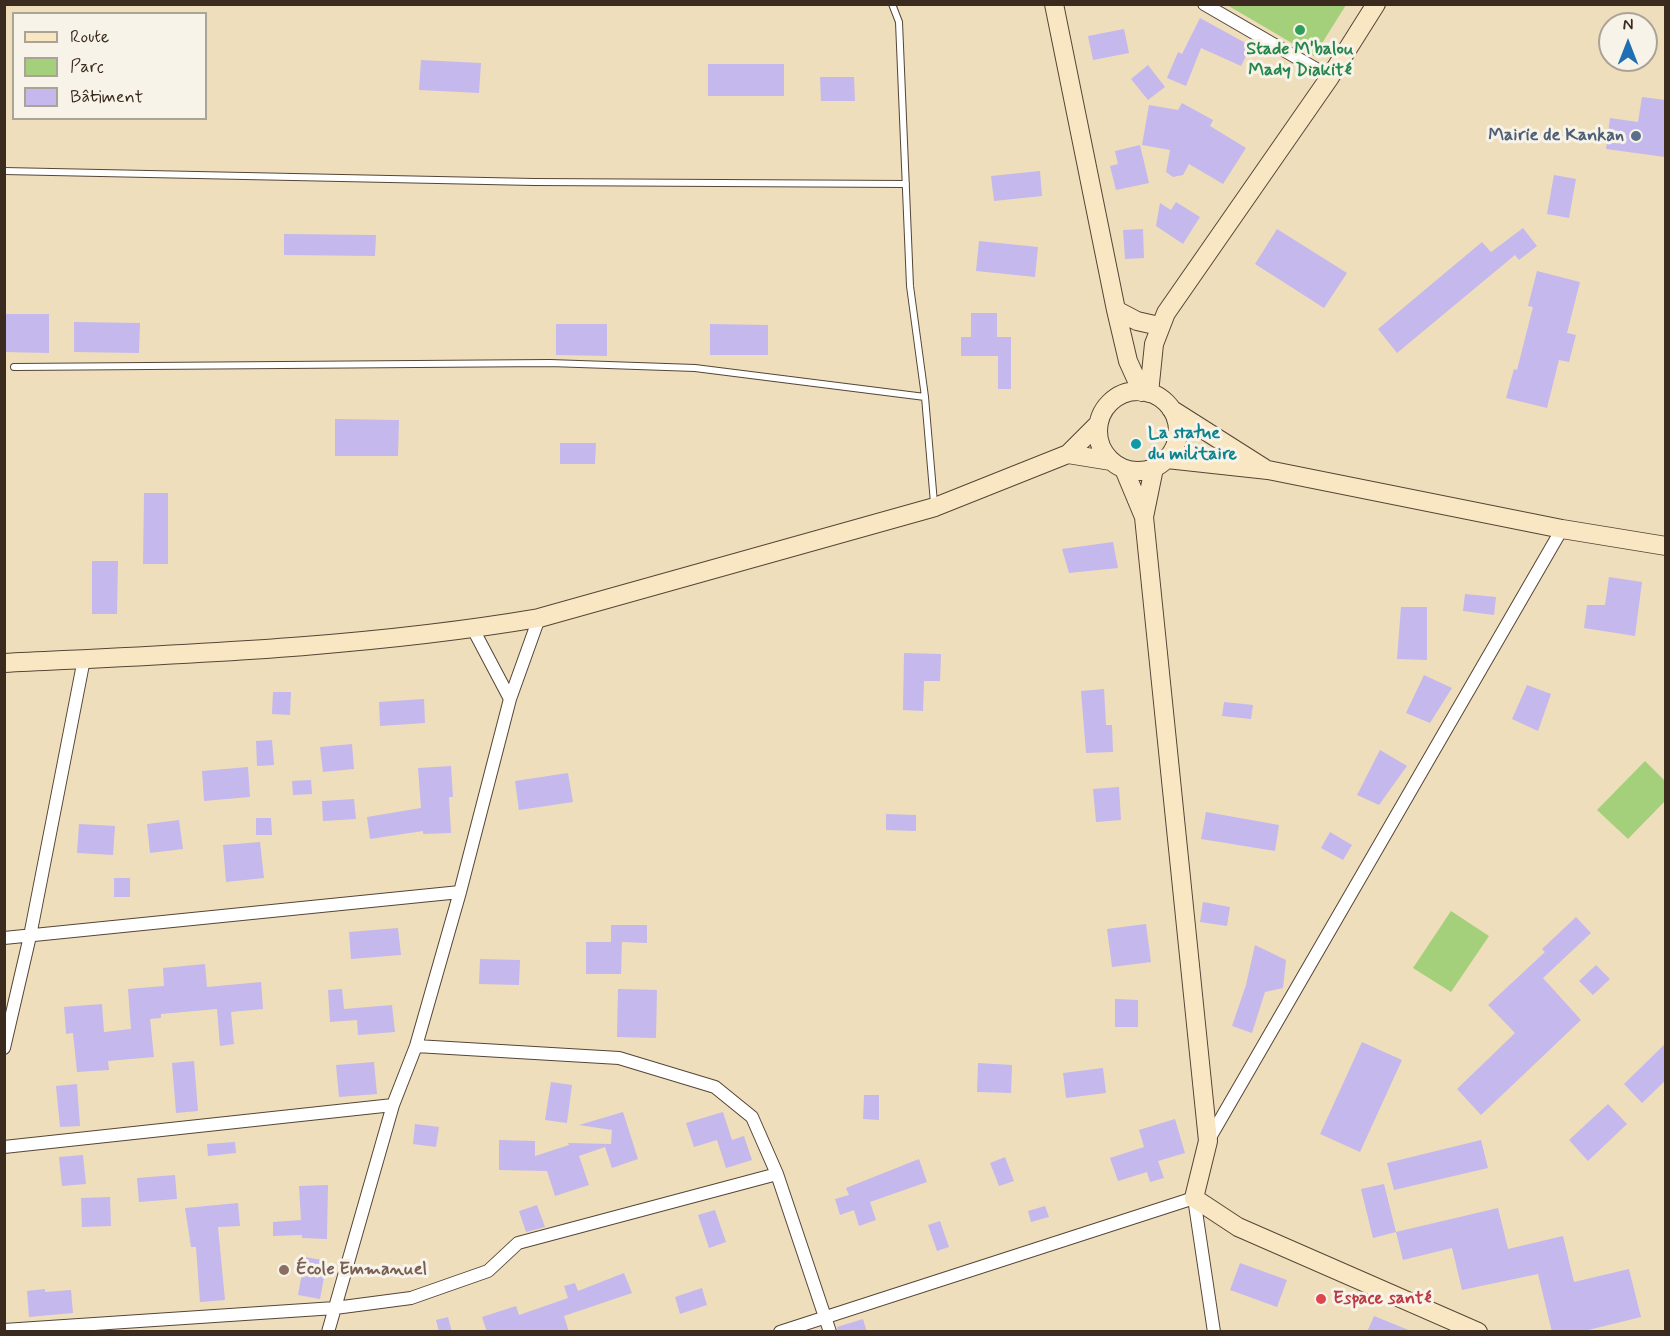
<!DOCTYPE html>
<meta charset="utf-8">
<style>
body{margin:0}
#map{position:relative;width:1670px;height:1336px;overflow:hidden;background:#efdebc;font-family:Mynerve,sans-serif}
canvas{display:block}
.frame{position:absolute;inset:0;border:6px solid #3b2a1e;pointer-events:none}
.legend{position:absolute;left:12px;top:12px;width:195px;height:108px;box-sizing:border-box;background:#f7f3e8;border:2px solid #aca397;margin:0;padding:8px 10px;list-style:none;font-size:18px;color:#3b2a1e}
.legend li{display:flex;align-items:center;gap:12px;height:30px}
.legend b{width:30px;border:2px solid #aca397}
.north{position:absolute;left:1598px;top:12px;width:60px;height:60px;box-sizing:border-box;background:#f7f3e8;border:2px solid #aca397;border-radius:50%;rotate:0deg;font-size:16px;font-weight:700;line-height:24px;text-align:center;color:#3b2a1e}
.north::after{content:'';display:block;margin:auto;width:21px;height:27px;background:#1f6fb2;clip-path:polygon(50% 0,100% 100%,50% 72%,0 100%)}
</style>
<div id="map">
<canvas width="1670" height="1336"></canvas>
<div class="frame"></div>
<ul class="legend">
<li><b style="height:8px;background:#f9e7c3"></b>Route</li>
<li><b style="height:16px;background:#a4d07c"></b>Parc</li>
<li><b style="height:16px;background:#c4b8ed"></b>Bâtiment</li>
</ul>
<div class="north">N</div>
</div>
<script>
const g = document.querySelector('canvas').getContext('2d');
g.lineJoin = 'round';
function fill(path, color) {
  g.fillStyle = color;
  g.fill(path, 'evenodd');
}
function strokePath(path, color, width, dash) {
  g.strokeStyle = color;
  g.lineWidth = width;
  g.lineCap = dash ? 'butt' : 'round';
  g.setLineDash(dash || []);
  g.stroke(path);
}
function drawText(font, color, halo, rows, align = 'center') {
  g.font = font + ' Mynerve,sans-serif';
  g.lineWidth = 6;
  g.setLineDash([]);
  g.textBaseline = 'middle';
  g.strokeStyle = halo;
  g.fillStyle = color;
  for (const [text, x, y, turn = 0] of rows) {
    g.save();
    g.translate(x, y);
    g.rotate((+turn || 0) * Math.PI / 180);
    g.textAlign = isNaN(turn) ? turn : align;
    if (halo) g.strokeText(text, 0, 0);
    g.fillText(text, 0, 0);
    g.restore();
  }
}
const green = new Path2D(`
 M1227,5H1346L1314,56Z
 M1645,761L1665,781V801L1628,839L1597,810Z
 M1451,911L1489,936L1451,992L1413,968Z`);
const building = new Path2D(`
 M1200,18L1251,46L1241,66L1201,48L1186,86L1167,78L1178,52L1182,54Z
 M1124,29L1129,53L1093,60L1088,36Z
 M421,60L481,63L479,93L419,90Z
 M708,64H784V96H708Z
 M1148,65L1165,87L1148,100L1131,79Z
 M820,77H854L855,101H821Z
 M1642,97L1665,100V157L1606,149L1610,118L1638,122Z
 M1182,103L1213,120L1210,126L1246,148L1223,184L1189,164L1183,175L1173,177L1166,172L1170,150L1142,145L1149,105L1178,110Z
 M1140,145L1149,183L1116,190L1110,166L1118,164L1115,151Z
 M1040,171L1042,196L994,201L991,176Z
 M1554,175L1576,179L1569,218L1547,214Z
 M1176,202L1200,217L1183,244L1156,226L1160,203L1171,210Z
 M1523,228L1537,246L1519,260L1515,255L1397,353L1378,329L1482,242L1491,252Z
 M1143,229L1144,258L1125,259L1123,230Z
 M1277,229L1347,273L1324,308L1255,264Z
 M284,234L376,235L375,256L284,255Z
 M979,241L1038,247L1035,277L976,271Z
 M1537,271L1580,282L1567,333L1576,335L1569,362L1559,360L1547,408L1506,398L1514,369L1517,370L1533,307L1528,306Z
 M971,313H997V337H1011V389H998V356H961V337H971Z
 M4,314H49V353L4,352Z
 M74,322L140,323L139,353L74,352Z
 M556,324H607V356L556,355Z
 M710,324L768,325V355H710Z
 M335,419L399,420L398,456H335Z
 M560,443H596L595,464H560Z
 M144,493H168V564H143Z
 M1113,542L1118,568L1069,573L1062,549Z
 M92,561H118L117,614H92Z
 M1609,577L1642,582L1635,636L1584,628L1587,605H1605Z
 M1465,594L1496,597L1494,615L1463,611Z
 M1401,607H1427V660L1397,659Z
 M904,653L941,654L940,681H924L923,711L903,710Z
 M1424,675L1452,688L1430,723L1406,713Z
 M1527,685L1551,694L1538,731L1512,719Z
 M1104,689L1106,725H1112L1113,752L1086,753L1081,691Z
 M273,692H291L290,715L272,714Z
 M424,699L425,723L380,726L379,702Z
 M1224,702L1253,705L1251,719L1222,716Z
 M272,740L274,765L257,766L256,741Z
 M352,744L354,769L323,772L320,747Z
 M1380,750L1407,766L1379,805L1357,795Z
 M451,766L453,797H449L451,833L423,834V831L370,839L367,817L421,808L418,768Z
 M248,767L250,797L204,801L202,771Z
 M568,773L573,802L519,810L515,781Z
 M311,780L312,794L293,795L292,781Z
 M1119,787L1121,820L1096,822L1093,789Z
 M354,799L356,819L323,821L322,801Z
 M1206,812L1279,825L1275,851L1201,839Z
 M886,814L916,815V831L886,830Z
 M256,818H271L272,835H256Z
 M179,820L183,849L150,853L147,824Z
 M79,824L115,826L113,855L77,853Z
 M1330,832L1352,845L1343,860L1321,848Z
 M260,842L264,878L226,882L223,845Z
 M114,878H130V897H114Z
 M1203,902L1230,907L1227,926L1200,922Z
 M1576,917L1591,933L1543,978L1581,1020L1481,1115L1457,1089L1515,1033L1488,1005L1545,952L1542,949Z
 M1146,924L1151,962L1112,967L1107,929Z
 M611,925H647V943L622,942L621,974H586V942H611Z
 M398,928L401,955L351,959L349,932Z
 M1255,945L1286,960L1283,988L1265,992L1252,1033L1232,1026L1246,985Z
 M480,959L520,960L519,985L479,984Z
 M205,964L207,987L261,982L263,1009L231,1012L234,1044L220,1046L217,1009L161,1014V1018L150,1019L154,1057L108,1061L109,1070L77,1072L73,1033L66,1034L64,1007L102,1004L104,1032L131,1029L128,989L164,986L163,968Z
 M1596,965L1610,979L1593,995L1579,981Z
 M342,989L344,1009L392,1005L395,1032L358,1035L357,1020L330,1022L328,990Z
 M618,989L657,990L656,1038L617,1037Z
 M1115,999L1138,1000V1027H1115Z
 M1362,1042L1402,1060L1360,1152L1320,1134Z
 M1665,1044V1081L1642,1103L1624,1084Z
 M194,1061L198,1111L176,1113L172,1063Z
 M374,1062L377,1094L339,1097L336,1065Z
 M978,1063L1012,1065L1011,1093L977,1092Z
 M1103,1068L1106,1093L1066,1098L1063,1073Z
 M551,1082L572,1085L567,1123L545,1120Z
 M77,1084L80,1126L60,1127L56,1086Z
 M864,1095H879V1120L863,1119Z
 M1608,1104L1627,1124L1588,1161L1569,1140Z
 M623,1112L638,1159L612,1168L605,1147L579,1156L589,1185L555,1196L547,1171L499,1170V1140L535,1141V1156L569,1145L568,1143L611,1144L612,1130L579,1125Z
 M723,1112L732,1140L744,1136L752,1160L726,1168L717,1140L694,1147L686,1123Z
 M1175,1119L1185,1153L1158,1161L1164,1178L1150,1182L1147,1172L1118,1181L1110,1158L1144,1147L1139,1130Z
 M415,1124L439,1127L436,1147L413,1144Z
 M1481,1140L1488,1168L1394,1190L1387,1163Z
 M235,1142L236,1153L208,1156L207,1144Z
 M83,1155L86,1184L62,1186L59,1157Z
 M1005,1157L1014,1181L999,1186L990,1163Z
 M919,1159L927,1182L870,1202L876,1220L859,1226L854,1210L840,1215L835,1199L849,1195L846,1188Z
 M175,1175L177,1199L139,1202L137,1178Z
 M1384,1184L1396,1232L1373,1238L1361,1189Z
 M328,1185L327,1239L302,1238V1235L273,1236V1222L301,1220L299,1186Z
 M110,1197L111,1226L82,1227L81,1198Z
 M238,1203L240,1226L218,1227L225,1300L200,1302L196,1247H191L185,1208Z
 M537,1205L545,1227L526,1232L519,1211Z
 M1045,1206L1049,1217L1031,1222L1028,1211Z
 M1498,1208L1508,1249L1563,1236L1574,1282L1629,1269L1641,1317L1580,1332H1552L1538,1274L1462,1290L1452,1248L1403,1260L1396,1232Z
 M715,1210L726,1242L709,1248L698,1215Z
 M940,1221L949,1247L937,1251L928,1225Z
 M305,1257L327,1261L320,1299L298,1295Z
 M1240,1263L1287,1280L1277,1307L1230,1290Z
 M624,1273L632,1293L564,1316L569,1332H487L482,1317L516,1306L519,1315L568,1298L564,1286L575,1283L578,1291Z
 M702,1288L707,1305L680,1314L675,1297Z
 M45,1289V1292L71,1290L73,1313L29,1317L27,1291Z
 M1374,1316L1411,1331L1410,1332H1367Z
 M448,1317L452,1332H439L436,1320Z
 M863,1319L867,1332H838L837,1327Z`);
const lane = new Path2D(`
 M892,4L899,22L910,286L925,397L934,503
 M4,171L534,182L906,184
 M14,367L550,363L695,368L925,397`);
const street = new Path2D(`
 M1204,4L1330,77
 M473,629L510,699
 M4,938L460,892L510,699L539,618
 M416,1046L619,1058L715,1087L752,1117L777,1174L830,1332
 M4,1048L30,936L84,659
 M1208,1141L1562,529
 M4,1147L393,1105
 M4,1330L335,1308L411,1298L488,1271L518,1243L777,1174
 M328,1332L393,1105L416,1046L460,892
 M780,1332L1194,1198L1214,1332`);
const secondary = new Path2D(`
 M1054,4L1116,310L1128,361L1142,392
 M1116,310L1137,321L1159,326
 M1098 431a40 40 0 1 1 80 0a40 40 0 1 1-80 0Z
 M1149,393L1154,344L1166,313L1330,77L1376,4
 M1171,409L1264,468
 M1068,454L1111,461
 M1167,459L1268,470L1562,529L1666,546
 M1124,469L1144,517L1208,1141L1194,1198L1238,1227L1478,1332
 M1144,517L1154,468
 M4,663C183,654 362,648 539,618L935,507L1068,454L1099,423`);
const markers = [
 [1300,30,6,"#2e9e5b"],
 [1636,136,6,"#5c6f8a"],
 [1136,444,6,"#0f9aa8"],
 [284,1270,6,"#8d6e63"],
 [1321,1299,6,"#e0444e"]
];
const leisureNames = [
 ["Stade M'balou",1300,50],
 ["Mady Diakité",1300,71]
];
const serviceNames = [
 ["Mairie de Kankan",1624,136]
];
const cultureNames = [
 ["La statue",1148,434],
 ["du militaire",1148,455]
];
const educationNames = [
 ["École Emmanuel",296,1270]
];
const healthNames = [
 ["Espace santé",1333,1299]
];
fill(green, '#a4d07c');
fill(building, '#c4b8ed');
strokePath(lane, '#564536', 8);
strokePath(street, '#564536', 14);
strokePath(secondary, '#564536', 20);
strokePath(lane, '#fff', 6);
strokePath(street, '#fff', 12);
strokePath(secondary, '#f9e7c3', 18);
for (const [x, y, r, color] of markers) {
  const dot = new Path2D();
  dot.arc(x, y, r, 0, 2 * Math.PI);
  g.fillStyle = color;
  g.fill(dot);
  strokePath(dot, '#f7f3e8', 2);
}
drawText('bold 18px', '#27864d', '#f7f3e8', leisureNames);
drawText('bold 18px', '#4e5e75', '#f7f3e8', serviceNames, 'right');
drawText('bold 18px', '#0d838f', '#f7f3e8', cultureNames, 'left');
drawText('bold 18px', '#785e54', '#f7f3e8', educationNames, 'left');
drawText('bold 18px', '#be3a42', '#f7f3e8', healthNames, 'left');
</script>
